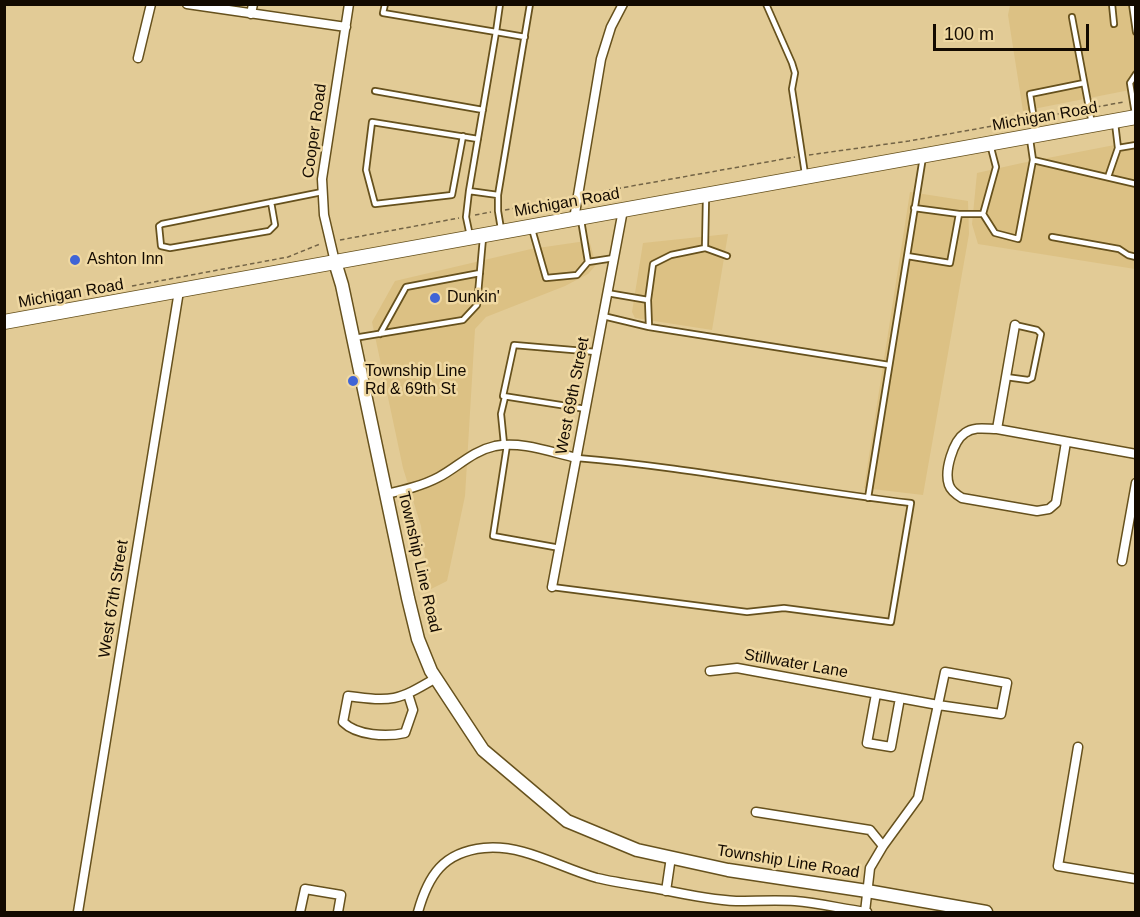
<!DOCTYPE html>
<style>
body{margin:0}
#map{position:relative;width:1140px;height:917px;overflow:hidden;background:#e2cb96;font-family:Arial,sans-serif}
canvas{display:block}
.frame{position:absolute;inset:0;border:6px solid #130a00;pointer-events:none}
.scale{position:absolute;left:933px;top:24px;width:156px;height:27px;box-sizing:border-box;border:3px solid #130a00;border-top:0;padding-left:8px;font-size:18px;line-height:21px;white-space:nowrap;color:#130a00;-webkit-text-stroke:4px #efd8a2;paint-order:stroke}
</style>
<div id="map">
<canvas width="1140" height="917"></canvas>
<div class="frame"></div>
<div class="scale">100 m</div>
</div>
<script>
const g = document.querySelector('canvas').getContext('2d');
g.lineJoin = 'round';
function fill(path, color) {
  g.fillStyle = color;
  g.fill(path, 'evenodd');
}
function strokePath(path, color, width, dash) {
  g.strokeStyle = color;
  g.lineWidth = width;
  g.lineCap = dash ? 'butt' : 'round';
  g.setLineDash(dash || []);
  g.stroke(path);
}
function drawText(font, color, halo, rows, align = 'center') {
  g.font = font + ' Arial,sans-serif';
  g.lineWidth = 5;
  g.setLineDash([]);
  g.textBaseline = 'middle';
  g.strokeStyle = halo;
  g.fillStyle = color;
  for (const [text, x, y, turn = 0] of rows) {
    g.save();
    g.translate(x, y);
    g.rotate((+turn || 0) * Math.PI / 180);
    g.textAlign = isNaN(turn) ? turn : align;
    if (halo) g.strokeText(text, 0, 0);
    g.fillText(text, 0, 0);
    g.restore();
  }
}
const built = new Path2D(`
 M1010,5H1135V89L1023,111L1008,15Z
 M1135,141V269L978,244L972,224L977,173L1022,163Z
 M910,192L968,201L969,234L923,495L864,488Z
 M728,234L712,330L635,318L632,312L643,243Z
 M579,242L590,243L596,265L588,274L565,286L486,317L475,329L465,496L447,581L429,590L421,526L403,468L372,322L395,281L531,249Z`);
const path = new Path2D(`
 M1096,107L1124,102
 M1043,117L1082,109
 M809,155L909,141L1026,120
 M587,194L795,157
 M505,210L568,198
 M475,215L491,212
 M340,240L459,218
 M132,286L288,257L320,244`);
const service = new Path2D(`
 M385,4L383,13L496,32L500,4
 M766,4L792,63L795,73L792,89L805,174
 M1112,4L1114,24
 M1132,4L1136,32
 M1072,17L1092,124
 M375,91L483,110
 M1135,114L1130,83L1136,74
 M1036,132L1030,94L1084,83
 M463,136L452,195L375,204L366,170L372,122L478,139
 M1030,139L1033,160L1136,184
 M990,144L996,167L983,214L995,233L1018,239L1033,160
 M1118,148L1136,145
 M1108,177L1118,148L1115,123
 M469,191L496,32L525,37
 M498,195L530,4
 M706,198L705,248L671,255L653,264L648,300L649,327L889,365
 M271,202L275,225L269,231L170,248L161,246L159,226L162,224L322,192
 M914,208L959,214
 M532,229L546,278L577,275L588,262L581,220
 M470,236L466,217L469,191L498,195V211L501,229
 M1052,237L1119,249L1128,255L1136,257
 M705,248L727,256
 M907,256L950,263L959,214H983
 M588,262L614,258
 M607,293L648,300
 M603,316L649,327
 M380,334L406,287L480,273
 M354,338L463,320L477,305L483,238
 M1006,377L1028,380L1032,378L1041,334L1037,330L1015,325
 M586,409L503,396L514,345L596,352
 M504,444L501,414L505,397
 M507,445L493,536L560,548
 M868,498L923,157
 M552,587L747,612L784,608L891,622L911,503C799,490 688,467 577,458`);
const minor = new Path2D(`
 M187,4L346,27
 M251,14L253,4
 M138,58L151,4
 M574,219L601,59L611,27L623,4
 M335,262L324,215L322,179L349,4
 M997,429L1015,325
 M1066,442L1056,503L1049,509L1037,511L962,498C957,495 951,491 949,485C944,471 953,441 965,433C974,426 987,429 997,429L1136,454
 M386,494C404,490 422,486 439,477C458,467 472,451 495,446C522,441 550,452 577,458
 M1122,561L1136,483
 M552,587L623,210
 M710,671L737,668L938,705L1001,714L1007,683L945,672L918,798L883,846L870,868L865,912
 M408,694L413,710L405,733C387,737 357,736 343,722L348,696C393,702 397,701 436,678
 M876,694L867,743L891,747L900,698
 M1078,747L1058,866L1136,879
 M756,812L870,830L883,846
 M666,891L671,857
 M78,912L179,291
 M300,912L305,889L341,895L338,912
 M418,912C428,876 443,852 484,848C524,844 560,868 597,878C619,883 642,886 664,890C688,895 712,900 736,901C756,901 776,900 795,901C819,903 843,909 867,912`);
const secondary = new Path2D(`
 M335,262L342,285L408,598L418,639L431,671L483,750L567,821L637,850L728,870L867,891L986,912`);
const primary = new Path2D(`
 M4,322L1136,117`);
const markers = [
 [75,260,6,"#4064d6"],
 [435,298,6,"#4064d6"],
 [353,381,6,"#4064d6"]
];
const streetNames = [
 ["Michigan Road",1045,117,-10],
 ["Cooper Road",315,131,-82],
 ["Michigan Road",567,203,-10],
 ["Michigan Road",71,294,-10],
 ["West 69th Street",573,396,-79],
 ["Township Line Road",419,562,77],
 ["West 67th Street",114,599,-81],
 ["Stillwater Lane",796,664,10],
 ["Township Line Road",788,862,9]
];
const poiNames = [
 ["Ashton Inn",87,260],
 ["Dunkin'",447,298],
 ["Township Line",365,372],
 ["Rd & 69th St",365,390]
];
fill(built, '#dcc184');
strokePath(service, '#66511d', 8);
strokePath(minor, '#66511d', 11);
strokePath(secondary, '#66511d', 15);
strokePath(primary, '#66511d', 16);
strokePath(path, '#736446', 1.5, [4.5, 3]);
strokePath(service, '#fff', 4.5);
strokePath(minor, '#fff', 8);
strokePath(secondary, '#fff', 12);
strokePath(primary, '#fff', 14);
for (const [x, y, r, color] of markers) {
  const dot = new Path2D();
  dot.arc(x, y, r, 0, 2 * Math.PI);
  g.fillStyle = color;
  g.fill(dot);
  strokePath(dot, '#efd8a2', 2);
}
drawText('16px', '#130a00', '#efd8a2', streetNames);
drawText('16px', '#130a00', '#efd8a2', poiNames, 'left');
</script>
